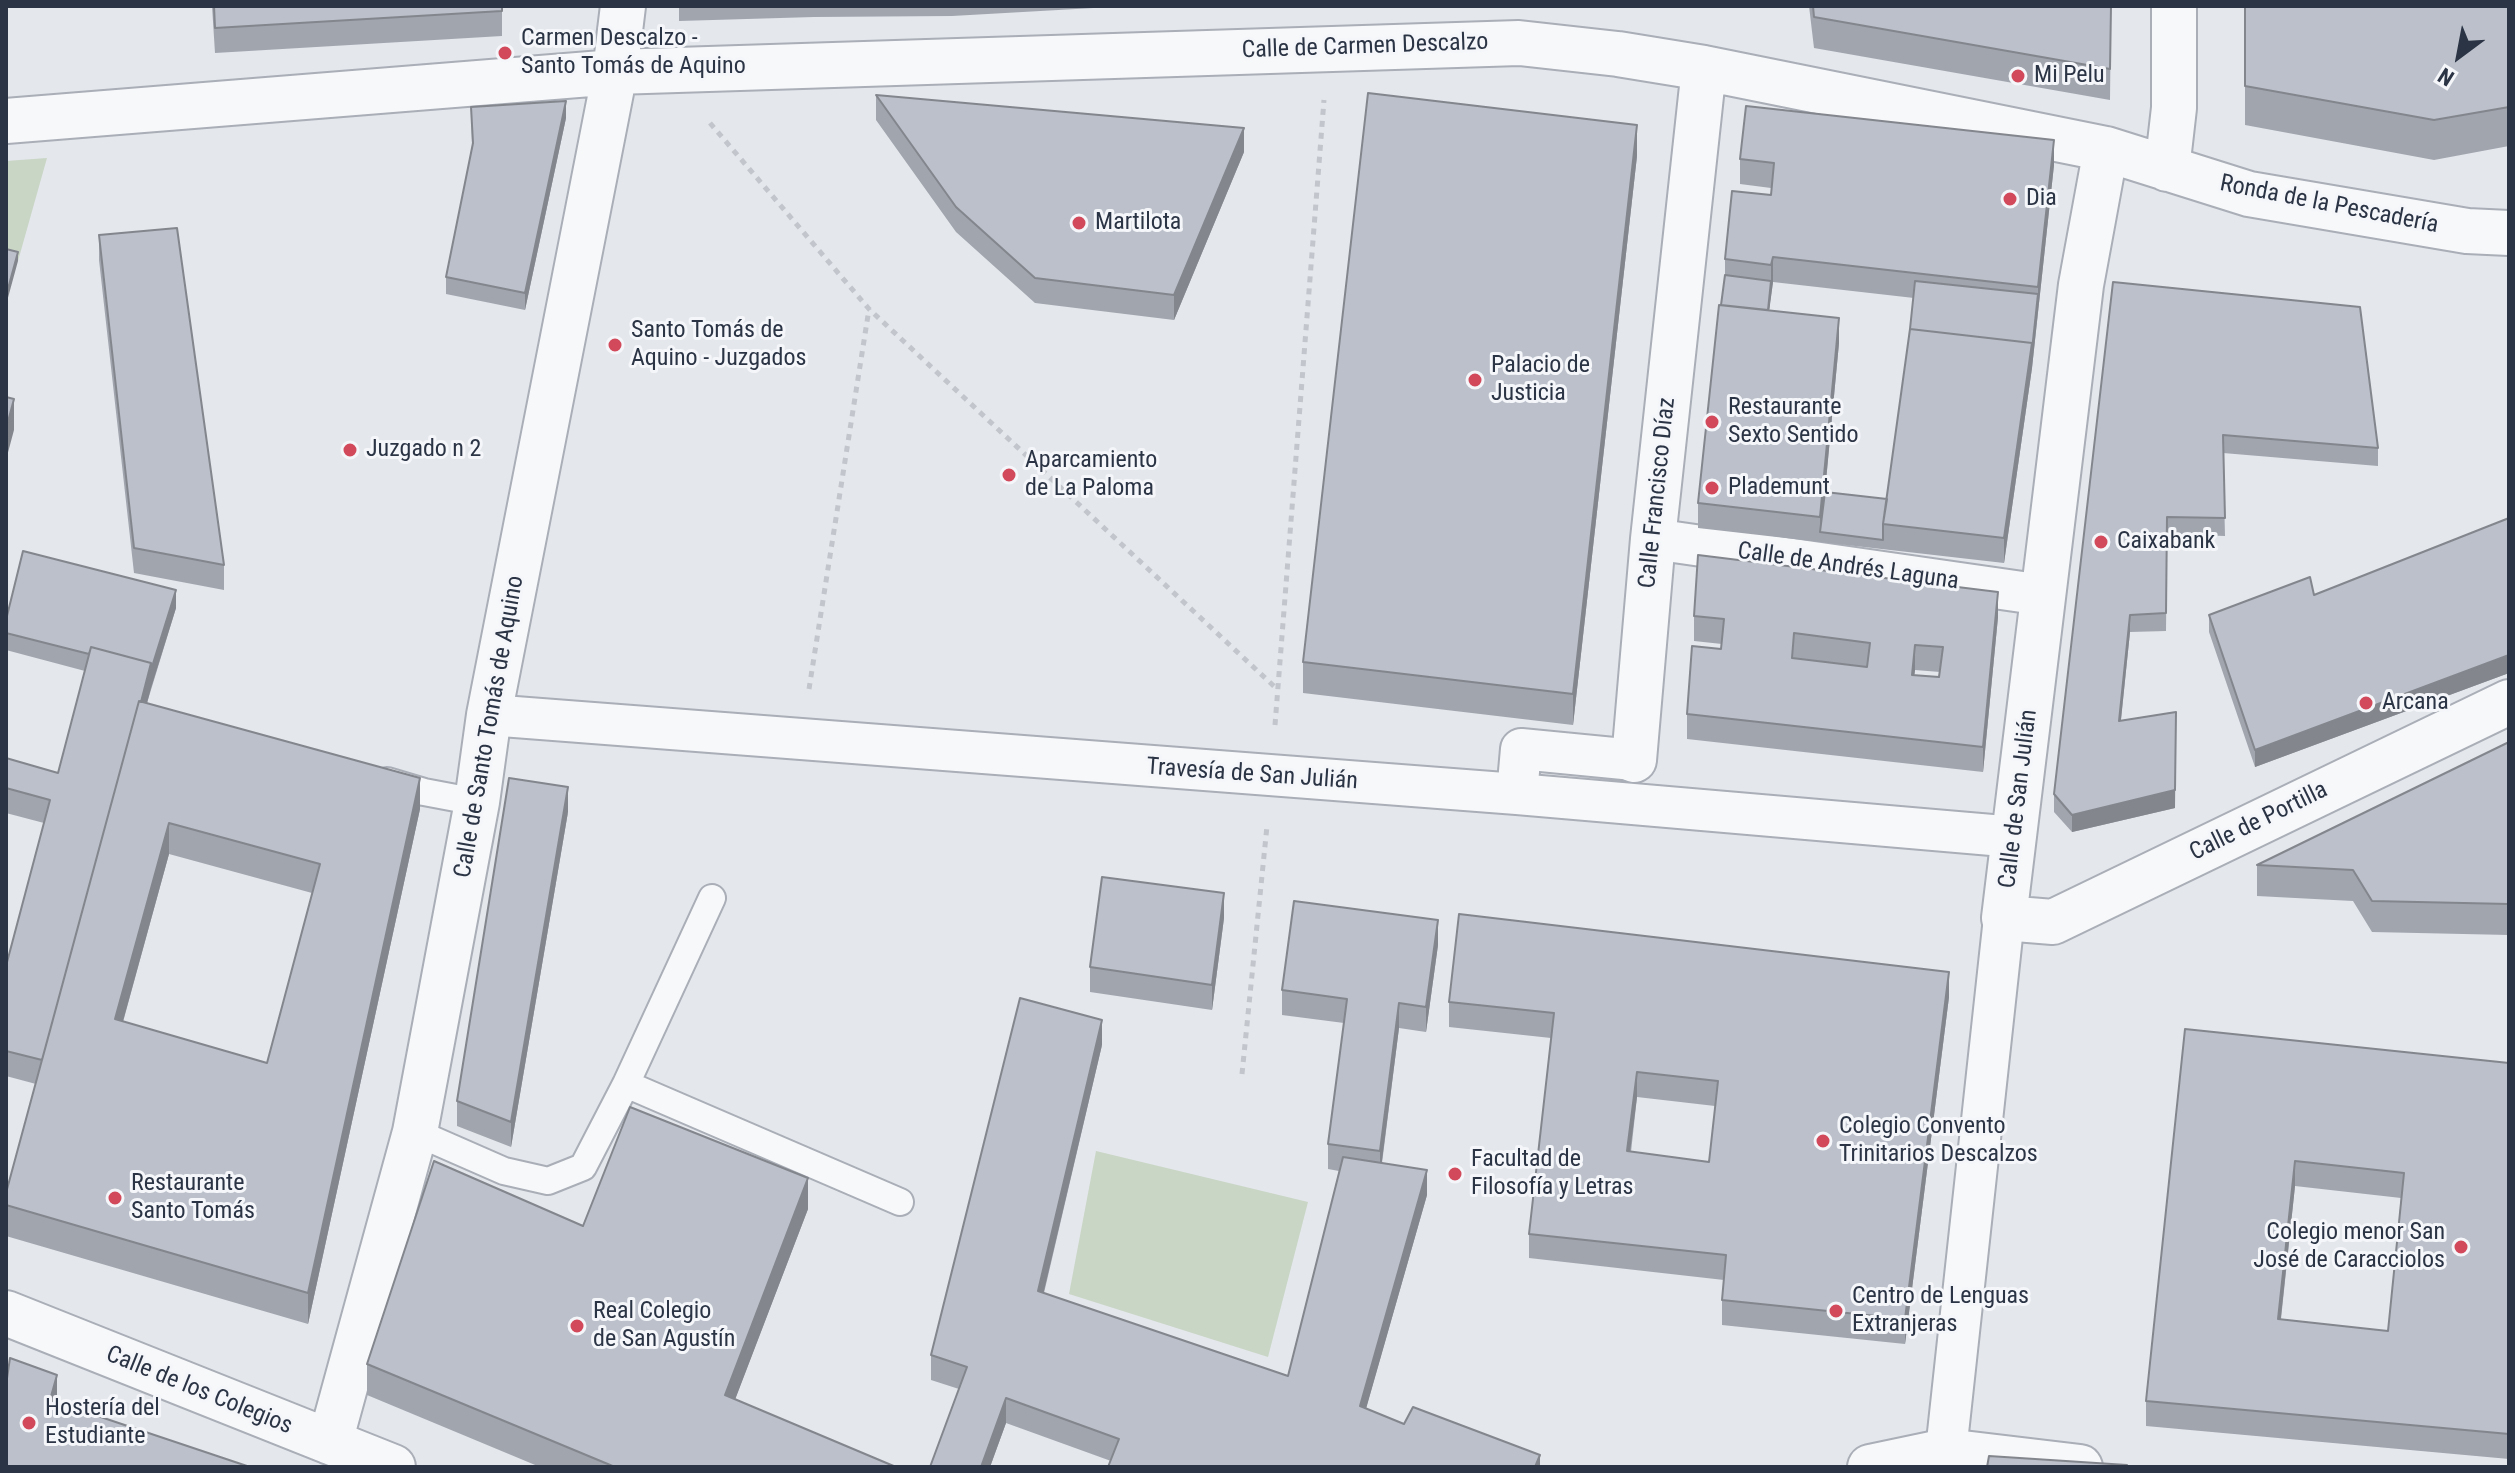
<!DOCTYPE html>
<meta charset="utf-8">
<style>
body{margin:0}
#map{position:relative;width:2515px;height:1473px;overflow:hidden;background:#e4e7ec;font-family:"Roboto Condensed",sans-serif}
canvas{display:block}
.frame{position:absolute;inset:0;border:8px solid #2b3445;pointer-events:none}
.north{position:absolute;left:2419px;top:16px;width:80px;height:80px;-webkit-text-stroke:6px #f4f6f9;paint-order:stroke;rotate:212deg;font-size:22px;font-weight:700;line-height:32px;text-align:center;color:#2b3445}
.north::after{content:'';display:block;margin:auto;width:28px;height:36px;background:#2b3445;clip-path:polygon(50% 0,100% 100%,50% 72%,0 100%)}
</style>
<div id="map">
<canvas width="2515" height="1473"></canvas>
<div class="frame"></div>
<div class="north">N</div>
</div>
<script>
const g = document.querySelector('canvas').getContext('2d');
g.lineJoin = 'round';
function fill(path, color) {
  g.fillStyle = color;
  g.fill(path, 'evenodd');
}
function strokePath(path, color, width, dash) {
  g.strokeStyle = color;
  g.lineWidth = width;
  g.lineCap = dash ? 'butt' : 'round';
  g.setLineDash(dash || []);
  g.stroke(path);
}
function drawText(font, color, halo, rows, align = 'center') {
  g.font = font + ' "Roboto Condensed",sans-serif';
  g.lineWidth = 6;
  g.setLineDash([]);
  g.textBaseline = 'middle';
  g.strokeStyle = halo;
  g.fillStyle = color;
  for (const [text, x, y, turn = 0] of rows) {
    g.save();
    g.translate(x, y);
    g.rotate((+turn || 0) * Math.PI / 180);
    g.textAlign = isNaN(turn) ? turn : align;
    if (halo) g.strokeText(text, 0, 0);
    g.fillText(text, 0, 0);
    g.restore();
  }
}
const green = new Path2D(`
 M47,158L18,261L6,258V161Z
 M1096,1151L1308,1202L1268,1357L1069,1294Z`);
const path = new Path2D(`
 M710,123L869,309L1277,689
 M809,689L869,309
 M1275,725L1324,100
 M1242,1074L1267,826`);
const service = new Path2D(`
 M387,781L424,792L477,802
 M626,1084L900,1202
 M415,1132L504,1171L548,1181L583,1167L626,1084L712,898`);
const pedestrian = new Path2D(`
 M1653,539L2043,595
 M489,715L1517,794L2015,837
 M1517,794L1521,749L1634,760
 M1946,1451L2004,918`);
const minor = new Path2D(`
 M6,121L615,72L1519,43L1618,54L1704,68L2106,149L2249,194L2467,231L2509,233
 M2106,149L2081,285L2004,918L2053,922L2509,702
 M2167,169L2174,108V6
 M1634,760L1653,539L1704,68
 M6,1313L393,1467
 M330,1442L415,1132L477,802L489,715L615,72L623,6
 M1870,1467L1946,1451L2080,1467`);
const wall = new Path2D(`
 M212,6H502V36L215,53Z
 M679,6H1129L952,16L814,17L679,21Z
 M1809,6H2111L2110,100L1814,48Z
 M2245,6H2509V146L2434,160L2245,125Z
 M876,95L1244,152L1174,320L1035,303L956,232L876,120Z
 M471,107L566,118L525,310L446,294V277L472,146Z
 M1637,156L1573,725L1303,693V662Z
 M1740,159L2054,165L2032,368L2004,563L1698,528V503L1725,275V259L1771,195V188L1740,184ZM1773,282L1914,298L1910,329L1887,499L1825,492L1839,343L1769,310Z
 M99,235L224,565V590L134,573L99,260Z
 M2113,282L2378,448V466L2223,453L2225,536L2167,534L2166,631L2130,632L2121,720L2175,808L2072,832L2054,812V794Z
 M2509,518V673L2255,767L2209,632V615L2314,595Z
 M176,608L147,703L420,809L308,1324L6,1236V1193L36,1084L6,1076V966L44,823L6,813V758L58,773L85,671L6,650V620ZM169,854L312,893L267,1063L123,1022Z
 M1694,616L1998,617L1983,772L1687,739V714L1721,649L1722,644L1694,641ZM1915,670L1940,672L1939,677L1914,675Z
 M2509,742V935L2372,932L2353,901L2257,896V865Z
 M568,812L511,1147L457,1126V1101Z
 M1224,918L1212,1010L1090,992V967Z
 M1438,945L1426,1032L1399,1028L1382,1163L1427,1195L1366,1408L1404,1424L1540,1467L1111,1461L1006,1423L990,1467H930L959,1389L931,1380V1355L1102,1045L1044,1293L1288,1376L1339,1171L1328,1169V1144L1344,1023L1282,1015V990Z
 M1949,997L1905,1344L1722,1325V1300L1724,1280L1529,1258V1234L1551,1038L1449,1027V1002ZM1637,1097L1715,1106L1709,1162L1631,1152Z
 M2185,1029L2509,1063V1459L2146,1426V1401ZM2295,1186L2401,1198L2388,1331L2281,1319Z
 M808,1209L735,1399L896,1467H540L367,1395V1364L583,1226Z`);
const shadedWall = new Path2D(`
 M566,101V118L525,310V293Z
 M1637,125V156L1573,725V694Z
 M1244,128V152L1174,320V295Z
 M2054,140V165L2038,312V287Z
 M18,252V261L6,305V296Z
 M1773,257V282L1766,335L1771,281V265Z
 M2038,294V312L2032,368L2004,563V538Z
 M1839,318V343L1821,533L1820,517Z
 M14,399V430L6,460V429Z
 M176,590V608L151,688L45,1086L151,663Z
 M1998,592V617L1983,772V747Z
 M2130,615V632L2119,738V721Z
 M1915,645V670L1912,700V675Z
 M2509,655V673L2255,767V750Z
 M2176,712L2175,808L2072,832V815Z
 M420,778V809L308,1324V1293Z
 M568,787V812L511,1147V1122Z
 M169,823V854L115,1050V1019Z
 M1224,893V918L1212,1010V985Z
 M1438,920V945L1426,1032V1007Z
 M1949,972V997L1905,1344V1319Z
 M1399,1003V1028L1380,1176V1151Z
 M1102,1020V1045L1038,1316V1291Z
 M1637,1072V1097L1627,1176V1151Z
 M2295,1161V1186L2278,1344V1319Z
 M1427,1170V1195L1360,1430V1406Z
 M808,1178V1209L725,1426V1395Z
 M57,1375V1406L50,1400Z
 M1006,1398V1423L990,1467H981Z
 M1540,1455V1467H1535Z`);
const building = new Path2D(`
 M214,6H502V11L215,28Z
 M1813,6H2111L2110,69L1814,17Z
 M2245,6H2509V107L2434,120L2245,86Z
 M1368,93L1637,125L1573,694L1303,662Z
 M876,95L1244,128L1174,295L1035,278L956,207Z
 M566,101L525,293L446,277L473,143L471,107Z
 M1746,106L2054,140L2038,287L1773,257L1771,265L1725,259L1732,191L1771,195L1774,163L1740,159Z
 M177,228L224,565L134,548L99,235Z
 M6,249L18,252L6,296Z
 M1725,275L1771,281L1768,310L1721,305Z
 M1915,281L2038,294L2032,350V343L1910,329Z
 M2113,282L2360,307L2378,448L2223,435L2225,518L2167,517L2166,613L2130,615L2119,721L2176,712L2175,790L2072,815L2054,794Z
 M1719,305L1839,318L1820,517L1698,503Z
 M1910,329L2032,343L2004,538L1883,524Z
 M6,397L14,399L6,429Z
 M1825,492L1887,499L1883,524V540L1820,532Z
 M2509,518V655L2255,750L2209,615L2310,577L2314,595Z
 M23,551L176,590L151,670V663L91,647L89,654L6,633V620Z
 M1698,555L1998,592L1983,747L1687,714L1692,646L1721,649L1724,619L1694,616ZM1794,633L1870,643L1867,667L1792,658ZM1915,645L1943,647L1939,677L1912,675Z
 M91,647L151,663L141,702L139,701L42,1060L6,1051V966L50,800L6,788V758L58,773Z
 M139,701L420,778L308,1293L6,1205V1193ZM169,823L320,864L267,1063L115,1019Z
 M2509,742V904L2372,901L2353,870L2257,865Z
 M509,778L568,787L511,1122L457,1101Z
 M1102,877L1224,893L1212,985L1090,967Z
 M1294,901L1438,920L1426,1007L1399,1003L1380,1151L1328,1144L1347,999L1282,990Z
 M1459,914L1949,972L1905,1319L1722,1300L1726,1255L1529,1234L1554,1013L1449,1002ZM1637,1072L1718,1081L1709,1162L1627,1151Z
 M1020,998L1102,1020L1038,1291L1288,1376L1343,1157L1427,1170L1360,1406L1404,1424L1413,1407L1540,1455L1535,1467H1108L1119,1439L1006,1398L981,1467H930L967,1367L931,1355Z
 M2185,1029L2509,1063V1434L2146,1401ZM2295,1161L2404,1173L2388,1331L2278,1319Z
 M630,1107L808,1178L725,1395L896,1467H615L367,1364L434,1161L583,1226Z
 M10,1358L57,1375L50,1400L250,1467H6V1385Z
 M1989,1456L2127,1465V1467H1987Z`);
const markers = [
 [505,53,8,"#d1495b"],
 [2018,76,8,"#d1495b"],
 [2010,199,8,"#d1495b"],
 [1079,223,8,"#d1495b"],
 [615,345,8,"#d1495b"],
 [1475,380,8,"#d1495b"],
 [1712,422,8,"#d1495b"],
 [350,450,8,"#d1495b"],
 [1009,475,8,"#d1495b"],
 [1712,488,8,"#d1495b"],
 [2101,542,8,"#d1495b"],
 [2366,703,8,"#d1495b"],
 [1823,1141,8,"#d1495b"],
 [1455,1174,8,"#d1495b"],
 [115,1198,8,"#d1495b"],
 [2461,1247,8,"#d1495b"],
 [1836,1311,8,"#d1495b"],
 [577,1326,8,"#d1495b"],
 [29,1423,8,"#d1495b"]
];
const poiNames = [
 ["Carmen Descalzo -",521,39],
 ["Santo Tomás de Aquino",521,67],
 ["Mi Pelu",2034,76],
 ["Dia",2026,199],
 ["Martilota",1095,223],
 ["Santo Tomás de",631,331],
 ["Aquino - Juzgados",631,359],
 ["Palacio de",1491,366],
 ["Justicia",1491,394],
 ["Restaurante",1728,408],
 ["Sexto Sentido",1728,436],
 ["Juzgado n 2",366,450],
 ["Aparcamiento",1025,461],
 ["de La Paloma",1025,489],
 ["Plademunt",1728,488],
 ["Caixabank",2117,542],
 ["Arcana",2382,703],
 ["Colegio Convento",1839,1127],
 ["Trinitarios Descalzos",1839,1155],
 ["Facultad de",1471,1160],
 ["Filosofía y Letras",1471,1188],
 ["Restaurante",131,1184],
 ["Santo Tomás",131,1212],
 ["Colegio menor San",2445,1233,"right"],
 ["José de Caracciolos",2445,1261,"right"],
 ["Centro de Lenguas",1852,1297],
 ["Extranjeras",1852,1325],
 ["Real Colegio",593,1312],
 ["de San Agustín",593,1340],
 ["Hostería del",45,1409],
 ["Estudiante",45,1437]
];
const streetNames = [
 ["Calle de Carmen Descalzo",1365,47,-2],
 ["Ronda de la Pescadería",2329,205,11],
 ["Calle Francisco Díaz",1658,493,-84],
 ["Calle de Andrés Laguna",1848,567,8],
 ["Calle de Santo Tomás de Aquino",490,727,-80],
 ["Travesía de San Julián",1252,775,4],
 ["Calle de San Julián",2019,799,-83],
 ["Calle de Portilla",2259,822,-26],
 ["Calle de los Colegios",199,1391,22]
];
fill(green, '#c9d6c5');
strokePath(service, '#a9aeb7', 30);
strokePath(pedestrian, '#a9aeb7', 44);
strokePath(minor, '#a9aeb7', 48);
strokePath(path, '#c2c5cb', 5, [6, 6]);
strokePath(service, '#f7f8fa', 26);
strokePath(pedestrian, '#f7f8fa', 40);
strokePath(minor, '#f7f8fa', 44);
fill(wall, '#a1a5ae');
fill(shadedWall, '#83868d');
fill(building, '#bbc0ca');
strokePath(building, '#83868d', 2);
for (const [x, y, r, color] of markers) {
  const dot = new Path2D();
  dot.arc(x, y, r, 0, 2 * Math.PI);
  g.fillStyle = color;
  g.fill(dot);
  strokePath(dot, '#f4f6f9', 3);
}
drawText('24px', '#2b3445', '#f4f6f9', poiNames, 'left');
drawText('24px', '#2b3445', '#f4f6f9', streetNames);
</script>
